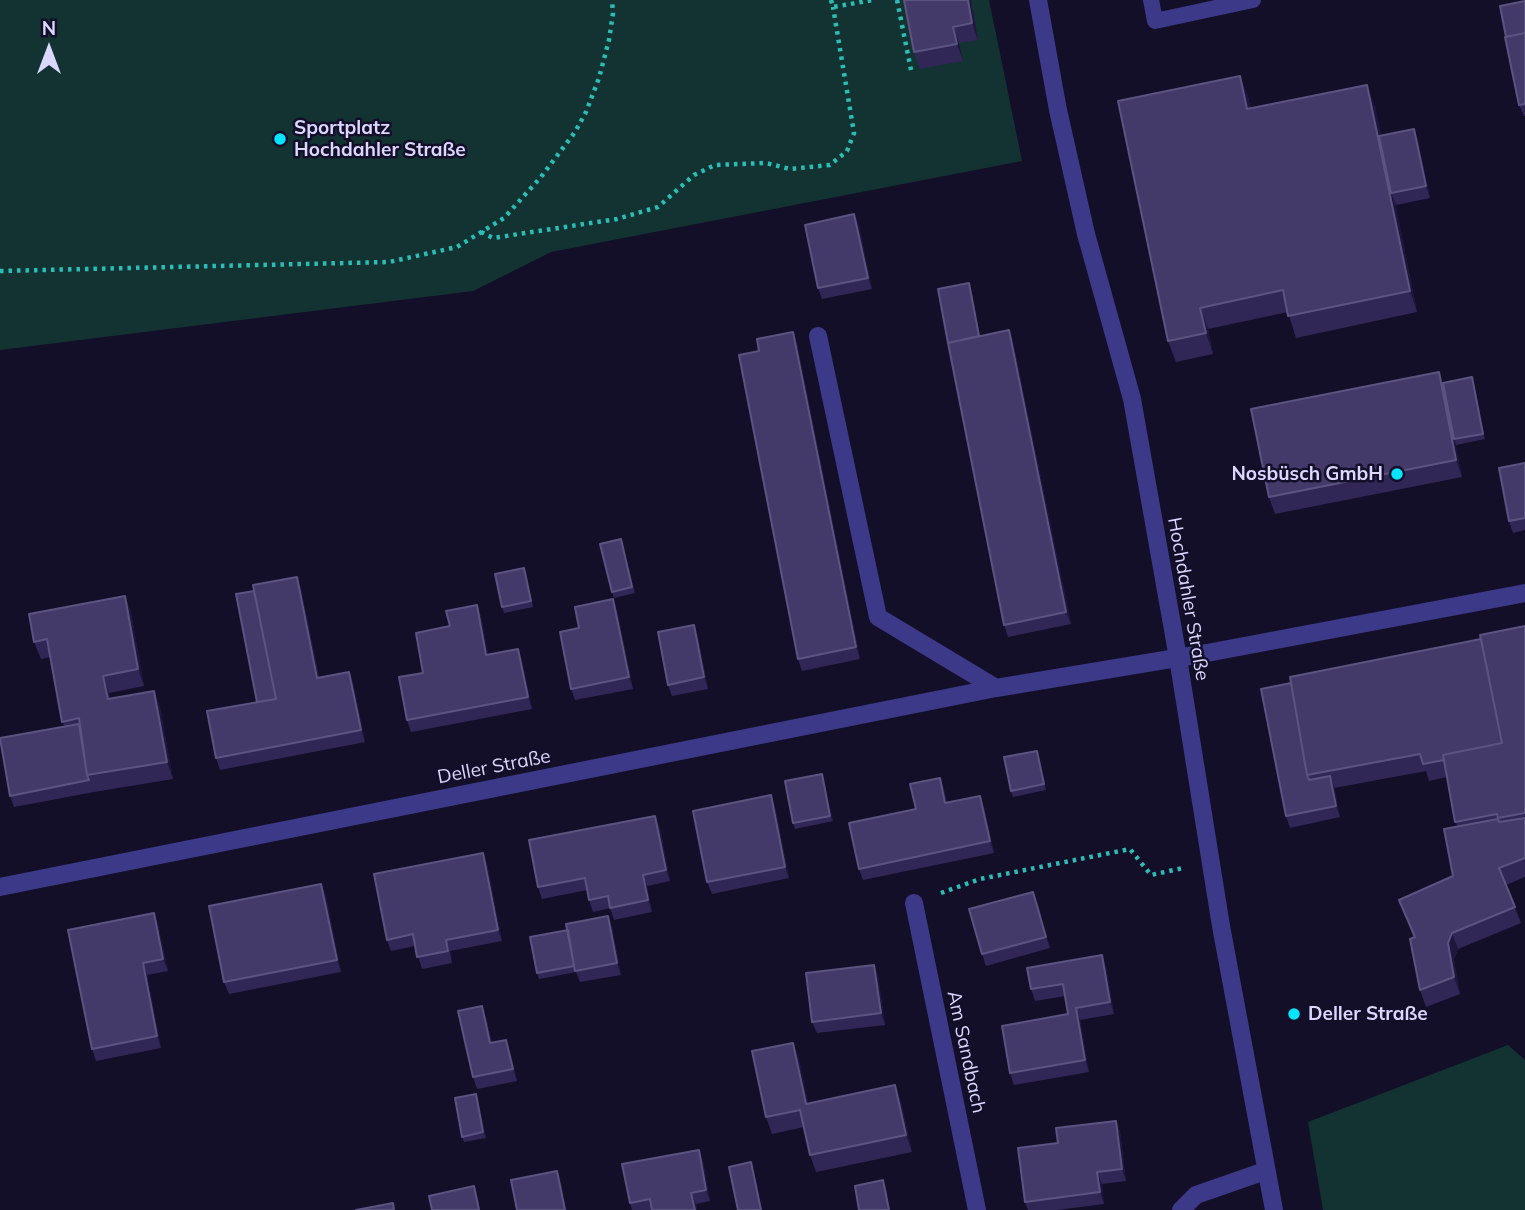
<!DOCTYPE html>
<meta charset="utf-8">
<style>
body{margin:0}
#map{position:relative;width:1525px;height:1210px;overflow:hidden;background:#140f29;font-family:Mulish,sans-serif}
canvas{display:block}
.north{position:absolute;left:14px;top:14px;width:70px;height:70px;-webkit-text-stroke:5px #140f29;paint-order:stroke;rotate:0deg;font-size:19px;font-weight:700;line-height:28px;text-align:center;color:#dbd7ff}
.north::after{content:'';display:block;margin:auto;width:24px;height:32px;background:#dbd7ff;clip-path:polygon(50% 0,100% 100%,50% 72%,0 100%)}
</style>
<div id="map">
<canvas width="1525" height="1210"></canvas>
<div class="north">N</div>
</div>
<script>
const g = document.querySelector('canvas').getContext('2d');
g.lineJoin = 'round';
function fill(path, color) {
  g.fillStyle = color;
  g.fill(path, 'evenodd');
}
function strokePath(path, color, width, dash) {
  g.strokeStyle = color;
  g.lineWidth = width;
  g.lineCap = dash ? 'butt' : 'round';
  g.setLineDash(dash || []);
  g.stroke(path);
}
function drawText(font, color, halo, rows, align = 'center') {
  g.font = font + ' Mulish,sans-serif';
  g.lineWidth = 5;
  g.setLineDash([]);
  g.textBaseline = 'middle';
  g.strokeStyle = halo;
  g.fillStyle = color;
  for (const [text, x, y, turn = 0] of rows) {
    g.save();
    g.translate(x, y);
    g.rotate((+turn || 0) * Math.PI / 180);
    g.textAlign = isNaN(turn) ? turn : align;
    if (halo) g.strokeText(text, 0, 0);
    g.fillText(text, 0, 0);
    g.restore();
  }
}
const green = new Path2D(`
 M0,0H989L1022,161L551,252L473,291L0,350Z
 M1508,1045L1525,1060V1210H1323L1308,1122Z`);
const path = new Path2D(`
 M831,0L833,7L873,0
 M897,0L911,70
 M481,232L493,238L617,219L658,207L694,175L715,165L766,163L790,169L830,165L847,151L854,133L833,7
 M0,271L389,262L457,247L504,218L541,177L575,132L586,112L599,78L609,40L613,13L612,0
 M941,893L980,879L1130,849L1151,875L1183,868`);
const service = new Path2D(`
 M1151,0L1155,21L1253,0`);
const minor = new Path2D(`
 M818,336L878,617L996,688
 M0,887L996,688L1207,653L1525,593
 M914,903L977,1210
 M1181,1210L1196,1195L1265,1171`);
const tertiary = new Path2D(`
 M1038,0L1058,110L1086,234L1132,399L1178,658L1221,926L1274,1210`);
const wall = new Path2D(`
 M904,0H971L978,40L959,43L963,61L920,69L914,52Z
 M1525,1V116H1524L1519,105L1506,37Z
 M1240,76L1248,97L1251,109L1375,106L1381,136L1414,129L1418,141L1430,198L1396,205L1395,202L1417,312L1296,338L1288,312L1208,329L1213,354L1176,362L1168,341Z
 M854,214L859,226L872,289L822,299L818,288Z
 M971,289L980,336L1013,342L1071,624L1008,637L1004,625Z
 M793,332L797,344L860,659L802,671L798,659L759,351Z
 M1472,377L1485,439L1456,445L1455,443L1462,477L1275,514L1269,497L1443,383Z
 M1525,463V530L1513,533L1509,521Z
 M621,539L635,593L614,598L612,592Z
 M526,574L533,607L504,613L502,607Z
 M297,577L301,589L319,677L353,683L365,742L220,770L216,758L257,702L254,591Z
 M125,596L131,613L144,686L109,693L110,699L154,691L160,708L173,779L94,792L14,807L10,796L64,726L50,657L41,659L34,642Z
 M477,605L481,617L488,655L518,649L522,661L532,709L411,732L407,720L423,673Z
 M617,610L633,689L575,700L571,689Z
 M694,625L698,637L708,689L672,696L668,685Z
 M1525,626V877L1506,885L1521,923L1458,949L1454,960L1460,994L1426,1007L1420,990L1414,937L1399,900L1453,876L1457,826L1447,777L1429,781L1426,771L1334,788L1340,817L1290,828L1286,816L1261,689L1481,639Z
 M1037,751L1046,790L1013,797L1011,791Z
 M822,774L833,821L795,829L793,823Z
 M940,778L944,790L947,803L980,796L984,807L994,853L863,880L859,869L916,809Z
 M771,795L775,807L789,878L712,894L707,882Z
 M660,828L670,881L647,886L652,912L614,920L610,908L593,912L589,900L587,890L542,899L538,887Z
 M483,853L487,864L502,941L450,951L452,963L422,969L415,946L391,951L387,940Z
 M321,884L326,896L341,972L229,994L224,982Z
 M1033,892L1050,948L986,966L982,954Z
 M158,925L168,971L147,975L161,1048L96,1061L92,1049Z
 M612,927L621,975L580,982L576,972L539,979L537,973Z
 M874,965L878,976L885,1025L817,1033L812,1022Z
 M1106,967L1114,1014L1080,1020L1089,1072L1014,1085L1010,1073L1068,1014L1065,996L1035,1001L1031,989Z
 M486,1017L492,1043L506,1040L510,1051L517,1081L477,1089L473,1077Z
 M793,1043L799,1060L808,1103L901,1102L912,1152L816,1172L810,1155L804,1127L772,1134L766,1117Z
 M476,1094L478,1100L486,1138L464,1142L462,1137Z
 M1116,1121L1120,1132L1126,1181L1102,1184L1104,1204L1057,1210H1028L1025,1202L1058,1143Z
 M699,1150L703,1161L710,1201L696,1204L697,1210H632L630,1203Z`);
const shadedWall = new Path2D(`
 M968,0H971L978,40L972,23Z
 M953,27L959,43L963,61L957,44Z
 M1240,76L1248,97L1255,131L1247,109Z
 M1367,85L1375,106L1393,193H1391L1395,202L1417,312L1410,291Z
 M1414,129L1418,141L1430,198L1426,186Z
 M854,214L859,226L872,289L868,278Z
 M969,283L971,289L982,348L980,342Z
 M1200,308L1208,329L1213,354L1206,333Z
 M1009,330L1013,342L1071,624L1066,612Z
 M793,332L797,344L860,659L856,647Z
 M1439,372L1445,389L1462,477L1456,460Z
 M1472,377L1474,383L1485,439L1483,434Z
 M297,577L301,589L321,689L317,678Z
 M125,596L131,613L144,686L138,669Z
 M613,599L617,610L633,689L629,677Z
 M477,605L481,617L491,667L486,655Z
 M694,625L698,637L708,689L704,677Z
 M518,649L522,661L532,709L528,697Z
 M349,672L353,683L365,742L361,730Z
 M103,676L109,693L114,716L108,699Z
 M154,691L160,708L173,779L167,762Z
 M822,774L824,780L833,821L830,816Z
 M1330,776L1335,788L1340,817L1336,806Z
 M940,778L944,790L949,815L945,803Z
 M771,795L775,807L789,878L785,867Z
 M980,796L984,807L994,853L990,841Z
 M655,816L660,828L670,881L666,870Z
 M483,853L487,864L502,941L498,930Z
 M643,875L647,886L652,912L648,900Z
 M321,884L326,896L341,972L337,960Z
 M1033,892L1038,903L1050,948L1046,937Z
 M154,913L158,925L168,971L163,959Z
 M608,916L612,927L621,975L617,963Z
 M1452,933L1458,949L1454,960L1460,994L1454,977L1448,943Z
 M1102,955L1106,967L1114,1014L1110,1002Z
 M143,963L147,975L161,1048L157,1036Z
 M874,965L878,976L885,1025L881,1013Z
 M482,1006L486,1017L494,1055L490,1043Z
 M1076,1008L1080,1020L1089,1072L1085,1060Z
 M506,1040L510,1051L517,1081L513,1069Z
 M793,1043L799,1060L812,1120L806,1104Z
 M895,1085L901,1102L912,1152L906,1135Z
 M476,1094L478,1100L486,1138L483,1132Z
 M1116,1121L1120,1132L1126,1181L1122,1169Z
 M699,1150L703,1161L710,1201L706,1190Z
 M751,1162L753,1168L762,1210H761Z
 M557,1171L561,1183L567,1210H565Z
 M1097,1172L1102,1184L1104,1204L1100,1192Z
 M883,1180L887,1192L890,1210H889Z
 M474,1186L478,1198L480,1210H479Z
 M691,1193L696,1204L697,1210H695Z`);
const building = new Path2D(`
 M904,0H968L972,23L953,27L957,44L914,52Z
 M1525,1V33L1506,37L1500,6Z
 M1525,33V104L1519,105L1505,37Z
 M1240,76L1247,109L1367,85L1410,291L1288,316L1283,290L1200,308L1206,333L1168,341L1118,101Z
 M1414,129L1426,186L1391,193L1379,136Z
 M854,214L868,278L818,288L805,225Z
 M969,283L979,336L948,343L938,289Z
 M1009,330L1066,612L1004,625L948,343Z
 M793,332L856,647L798,659L739,355L759,351L757,339Z
 M1439,372L1456,460L1269,497L1251,409Z
 M1472,377L1483,434L1454,439L1443,383Z
 M1525,463V518L1509,521L1499,468Z
 M621,539L632,587L612,592L600,544Z
 M524,568L531,601L502,607L495,574Z
 M297,577L317,678L349,672L361,730L216,758L207,711L276,699L253,585Z
 M254,591L276,699L257,702L236,594Z
 M125,596L138,669L103,676L108,699L154,691L167,762L87,775L79,718L62,722L47,639L34,642L29,614Z
 M613,599L629,677L571,689L560,632L579,628L575,607Z
 M477,605L486,655L518,649L528,697L407,720L399,677L423,673L416,633L450,626L446,611Z
 M694,625L704,677L668,685L658,632Z
 M1525,626V813L1498,818L1497,814L1455,822L1443,755L1502,743L1480,635Z
 M1481,639L1502,743L1443,755L1444,760L1423,764L1420,754L1307,775L1290,677Z
 M1291,683L1307,775L1309,780L1330,776L1336,806L1286,816L1261,689Z
 M79,724L87,775L89,780L10,796L0,738Z
 M1037,751L1044,784L1011,791L1004,757Z
 M822,774L830,816L793,823L785,781Z
 M940,778L945,803L980,796L990,841L859,869L849,823L916,809L910,784Z
 M771,795L785,867L707,882L693,811Z
 M655,816L666,870L643,875L648,900L610,908L608,896L589,900L585,878L538,887L529,840Z
 M1525,818V858L1499,868L1515,907L1452,933L1448,943L1454,977L1420,990L1410,939L1415,937L1399,900L1453,876L1444,829L1498,819L1499,822Z
 M483,853L498,930L446,940L448,951L417,957L413,934L387,940L374,874Z
 M321,884L337,960L224,982L209,906Z
 M1033,892L1046,937L982,954L969,909Z
 M154,913L163,959L143,963L157,1036L92,1049L68,930Z
 M608,916L617,963L575,971L566,924Z
 M568,930L574,966L537,973L530,937Z
 M1102,955L1110,1002L1076,1008L1085,1060L1010,1073L1002,1026L1068,1014L1063,984L1031,989L1027,968Z
 M874,965L881,1013L812,1022L806,973Z
 M482,1006L490,1043L506,1040L513,1069L473,1077L458,1011Z
 M793,1043L806,1104L895,1085L906,1135L810,1155L800,1110L766,1117L752,1051Z
 M476,1094L483,1132L462,1137L455,1098Z
 M1116,1121L1122,1169L1097,1172L1100,1192L1025,1202L1018,1148L1058,1143L1056,1128Z
 M699,1150L706,1190L691,1193L695,1210H652L650,1199L630,1203L622,1164Z
 M751,1162L761,1210H738L729,1167Z
 M557,1171L565,1210H517L511,1180Z
 M883,1180L889,1210H859L855,1186Z
 M474,1186L479,1210H432L429,1196Z
 M393,1203L394,1210H356Z`);
const markers = [
 [280,139,7,"#03e4ff"],
 [1397,474,7,"#03e4ff"],
 [1294,1014,7,"#03e4ff"]
];
const poiNames = [
 ["Sportplatz",294,128],
 ["Hochdahler Straße",294,150],
 ["Nosbüsch GmbH",1383,474,"right"],
 ["Deller Straße",1308,1014]
];
const streetNames = [
 ["Hochdahler Straße",1188,599,80],
 ["Deller Straße",494,767,-11],
 ["Am Sandbach",966,1052,78]
];
fill(green, '#123332');
strokePath(path, '#2bbeb6', 4.5, [3.5, 5]);
strokePath(service, '#3c3989', 16);
strokePath(minor, '#3c3989', 18);
strokePath(tertiary, '#3c3989', 18);
fill(wall, '#312757');
fill(shadedWall, '#1e163d');
fill(building, '#433a69');
strokePath(building, '#5b5380', 2);
for (const [x, y, r, color] of markers) {
  const dot = new Path2D();
  dot.arc(x, y, r, 0, 2 * Math.PI);
  g.fillStyle = color;
  g.fill(dot);
  strokePath(dot, '#140f29', 2.5);
}
drawText('bold 19px', '#dbd7ff', '#140f29', poiNames, 'left');
drawText('19px', '#dbd7ff', '#140f29', streetNames);
</script>
